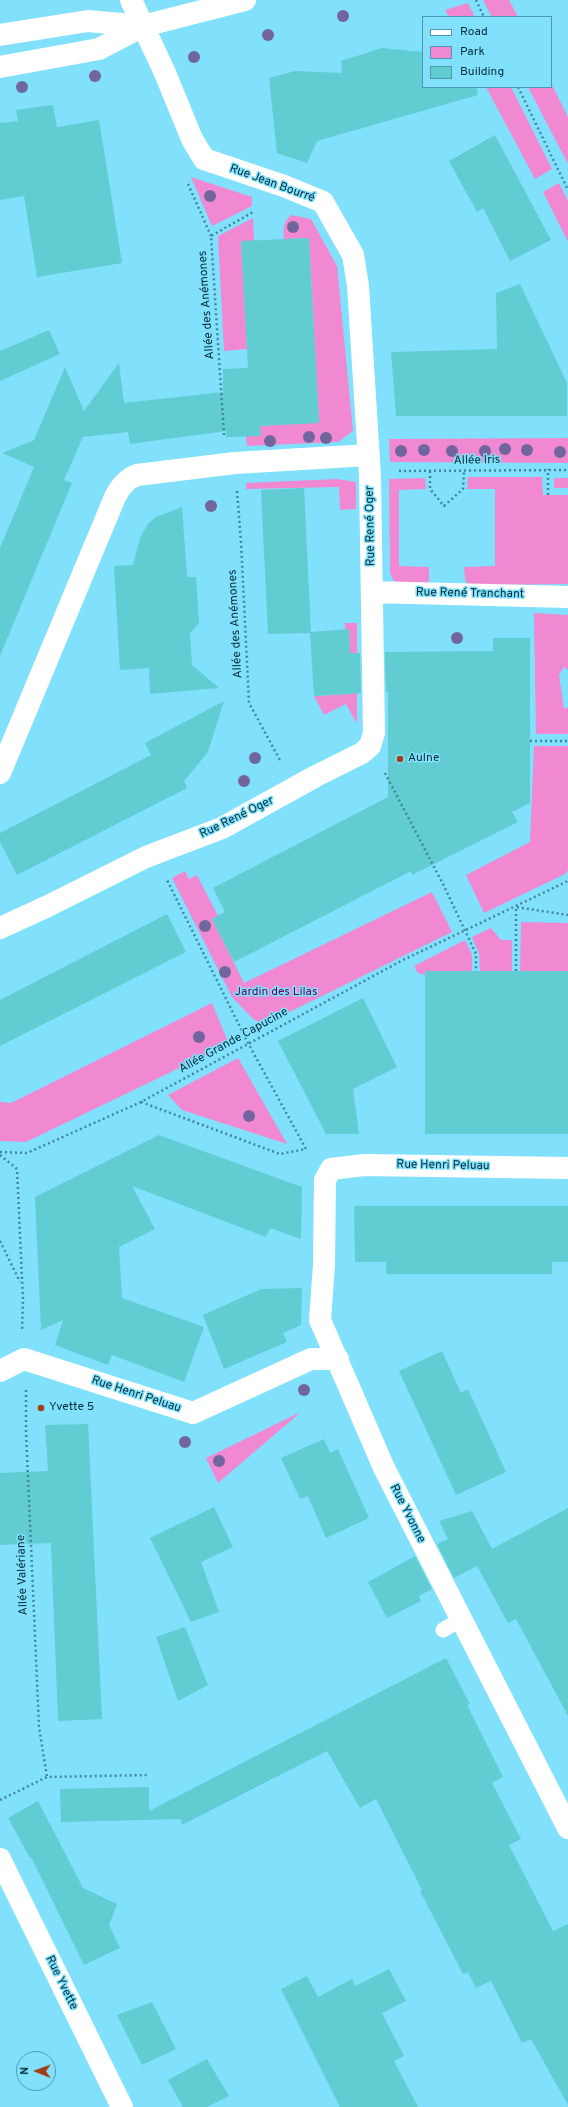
<!DOCTYPE html>
<meta charset="utf-8">
<style>
body{margin:0}
#map{position:relative;width:568px;height:2107px;overflow:hidden;background:#81e1fd;font-family:Overpass,sans-serif}
canvas{display:block}
.legend{position:absolute;left:422px;top:16px;width:130px;height:72px;box-sizing:border-box;background:#81e1fd;border:1px solid #4e99ae;margin:0;padding:5px 7px;list-style:none;font-size:12px;color:#012d38}
.legend li{display:flex;align-items:center;gap:8px;height:20px}
.legend b{width:20px;border:1px solid #4e99ae}
.north{position:absolute;left:16px;top:2051px;width:40px;height:40px;box-sizing:border-box;background:#81e1fd;border:1px solid #4e99ae;border-radius:50%;rotate:271deg;font-size:11px;font-weight:700;line-height:16px;text-align:center;color:#012d38}
.north::after{content:'';display:block;margin:auto;width:14px;height:18px;background:#a33d15;clip-path:polygon(50% 0,100% 100%,50% 72%,0 100%)}
</style>
<div id="map">
<canvas width="568" height="2107"></canvas>
<ul class="legend">
<li><b style="height:5px;background:#fff"></b>Road</li>
<li><b style="height:11px;background:#f089d1"></b>Park</li>
<li><b style="height:11px;background:#61ccd1"></b>Building</li>
</ul>
<div class="north">N</div>
</div>
<script>
const g = document.querySelector('canvas').getContext('2d');
g.lineJoin = 'round';
function fill(path, color) {
  g.fillStyle = color;
  g.fill(path, 'evenodd');
}
function strokePath(path, color, width, dash) {
  g.strokeStyle = color;
  g.lineWidth = width;
  g.lineCap = dash ? 'butt' : 'round';
  g.setLineDash(dash || []);
  g.stroke(path);
}
function drawText(font, color, halo, rows, align = 'center') {
  g.font = font + ' Overpass,sans-serif';
  g.lineWidth = 3;
  g.setLineDash([]);
  g.textBaseline = 'middle';
  g.strokeStyle = halo;
  g.fillStyle = color;
  for (const [text, x, y, turn = 0] of rows) {
    g.save();
    g.translate(x, y);
    g.rotate((+turn || 0) * Math.PI / 180);
    g.textAlign = isNaN(turn) ? turn : align;
    if (halo) g.strokeText(text, 0, 0);
    g.fillText(text, 0, 0);
    g.restore();
  }
}
const green = new Path2D(`
 M483,0H509L518,17H492Z
 M468,3L475,17H449L445,10Z
 M551,83L568,117V164L528,87H551Z
 M486,87H511L552,169L535,179Z
 M191,177L252,197V206L212,226Z
 M559,183L568,201V242L543,192Z
 M291,215L311,219L337,266L353,431L338,442L247,446L246,436H261L260,426L319,422L309,238L284,239C283,229 283,222 291,215Z
 M253,218L254,241L241,242L247,349L224,351L218,236Z
 M568,438V463L390,462L389,439Z
 M468,477H542L543,495H568V584L468,585L465,579L464,567L495,566V489H467Z
 M425,478L426,489L399,490V566L429,567V581L423,585L401,586L393,580L390,573L389,479Z
 M554,478H568V488H554Z
 M337,479L356,482V509L340,510L339,487L246,489V483Z
 M534,613L568,615V670L564,667L559,675L564,709L568,707V734H536Z
 M345,623H357V724L346,704L324,715L314,696L352,694L349,630H345Z
 M534,746H568V870L565,874L484,913L466,875L530,842Z
 M185,871L189,879L197,875L218,916L212,919L244,983L432,892L452,932L263,1025L252,1018L232,997L172,878Z
 M521,922L568,923V971H520Z
 M491,928L501,940H512V971H480L479,954L472,937Z
 M465,940L472,955V971H425V975L418,973L414,966Z
 M212,1003L229,1044L26,1142L0,1141V1102L11,1103Z
 M238,1058L287,1144L182,1110L168,1095Z
 M301,1412L218,1483L206,1458Z`);
const building = new Path2D(`
 M382,48L423,52V87H476L478,95L317,141L307,163L277,153L269,78L295,71L342,73L341,61Z
 M53,105L57,127L99,120L122,263L37,277L24,196L0,200V123L18,121L16,110Z
 M495,135L551,240L510,261L483,208L477,212L449,161Z
 M309,238L319,423L260,426L261,436L226,437V431L130,444L128,432L83,437L64,480L72,483L0,656V548L34,467L2,453L34,440L65,367L84,411L119,363L124,403L223,392V369L248,368L241,241Z
 M520,284L567,383V416H396L391,352L497,349L496,293Z
 M49,330L60,354L0,381V351Z
 M304,488L311,632L349,629L350,653H360L361,693L314,696L310,633L268,634L261,490Z
 M182,507L187,577H196L199,623L190,633L192,665L219,688L150,694L149,668L120,670L114,566L133,565L140,538L148,524L156,517Z
 M493,638H530V803L512,812L518,822L412,875L411,871L234,962L212,919L225,912L213,888L388,797V692H386L385,652L493,651Z
 M224,701L208,752L184,781L187,788L17,875L0,842V833L151,755L145,743Z
 M167,914L186,952L0,1046V1000Z
 M425,971H568V1134H425Z
 M363,998L397,1067L353,1089L359,1134H326L278,1041Z
 M159,1135L302,1187L301,1239L270,1228L266,1237L132,1186L155,1229L119,1247L122,1298L204,1327L184,1382L112,1355L108,1365L55,1345L63,1320L41,1330L35,1197Z
 M354,1206H568V1262H552V1274H386V1262H355Z
 M302,1288L301,1325L283,1333L287,1342L224,1369L203,1315L261,1289Z
 M442,1351L461,1393L468,1389L506,1472L456,1495L399,1371Z
 M88,1424L102,1719L58,1721L51,1543L0,1545V1473L48,1471L45,1425Z
 M324,1439L330,1453L338,1449L369,1518L326,1538L308,1496L300,1499L281,1458Z
 M214,1507L233,1547L201,1562L219,1612L191,1622L150,1538Z
 M568,1508V1716L516,1619L508,1623L477,1566L454,1578L437,1544L448,1539L439,1521L472,1511L492,1549Z
 M415,1556L432,1589L419,1596L421,1601L387,1618L368,1582Z
 M185,1627L208,1685L178,1701L156,1637Z
 M446,1658L470,1704L467,1705L503,1777L492,1783L521,1839L509,1845L553,1931L568,1924V2105L531,2039L522,2043L491,1981L476,1988L468,1972L463,1974L420,1891L422,1890L376,1799L360,1808L327,1751L182,1825L181,1819L61,1822L60,1789L149,1787V1811Z
 M38,1801L83,1888L117,1904L109,1925L120,1948L84,1965L31,1857L30,1858L8,1818Z
 M389,1969L406,2001L382,2013L404,2056L394,2061L418,2107H340L281,1989L307,1976L318,1997L352,1979L355,1986Z
 M152,2002L176,2049L142,2065L117,2015Z
 M207,2059L229,2096L207,2107H183L168,2080Z`);
const path = new Path2D(`
 M476,0L484,17
 M518,87L568,190
 M188,184L211,236
 M224,435L211,236L253,212
 M399,471L568,470
 M430,471V489L444,506L463,489L464,471
 M237,491L241,542L249,703L281,762
 M548,495V469
 M530,741H568
 M385,773L444,886L476,954V971
 M516,971V907L568,915
 M141,1102L280,1154L306,1149L248,1043L167,880
 M0,1152L27,1153L141,1102L401,961L568,881
 M0,1155L17,1169L23,1299L22,1331
 M0,1241L20,1282
 M26,1390V1432L39,1727L47,1777
 M0,1800L47,1777L149,1775`);
const service = new Path2D(`
 M443,1630L461,1619`);
const minor = new Path2D(`
 M372,592L568,597
 M0,773L115,497C120,487 126,479 137,475L235,463L369,455
 M0,928L48,906L146,857L222,828L316,776L362,753L370,746L374,733L370,476L358,286L353,255L323,202L284,186L204,159L192,139L165,73L131,0
 M568,1168L364,1165L331,1169L325,1180L324,1265L320,1320L384,1468L568,1828
 M0,1371L24,1359L193,1413L311,1359H338
 M0,1859L122,2107`);
const secondary = new Path2D(`
 M0,35L88,21L143,26
 M0,67L99,49L143,26L245,0`);
const trees = [
 [343,16],
 [268,35],
 [194,57],
 [95,76],
 [22,87],
 [210,196],
 [293,227],
 [309,437],
 [326,438],
 [270,441],
 [505,449],
 [424,450],
 [527,450],
 [401,451],
 [452,451],
 [485,451],
 [560,452],
 [211,506],
 [457,638],
 [255,758],
 [244,781],
 [205,926],
 [225,972],
 [199,1037],
 [249,1116],
 [304,1390],
 [185,1442],
 [219,1461]
];
const markers = [
 [400,759,4,"#a33d15"],
 [41,1408,4,"#a33d15"]
];
const streetNames = [
 ["Rue Jean Bourré",272,184,20],
 ["Allée des Anémones",207,305,-94],
 ["Allée Iris",477,461,-1],
 ["Rue René Oger",371,526,-91],
 ["Rue René Tranchant",470,594,1],
 ["Allée des Anémones",236,624,-93],
 ["Rue René Oger",237,818,-26],
 ["Allée Grande Capucine",234,1041,-29],
 ["Rue Henri Peluau",443,1166,1],
 ["Rue Henri Peluau",136,1395,18],
 ["Rue Yvonne",407,1514,63],
 ["Allée Valériane",23,1575,-92],
 ["Rue Yvette",61,1983,64]
];
const poiNames = [
 ["Aulne",408,759],
 ["Yvette 5",49,1408]
];
const parkNames = [
 ["Jardin des Lilas",276,993]
];
fill(green, '#f089d1');
fill(building, '#61ccd1');
strokePath(path, '#41879b', 2.5, [2, 3]);
strokePath(service, '#fff', 15);
strokePath(minor, '#fff', 22);
strokePath(secondary, '#fff', 22);
g.fillStyle = '#70669d';
for (const [x, y] of trees) {
  g.beginPath();
  g.arc(x, y, 6, 0, 2 * Math.PI);
  g.fill();
}
for (const [x, y, r, color] of markers) {
  const dot = new Path2D();
  dot.arc(x, y, r, 0, 2 * Math.PI);
  g.fillStyle = color;
  g.fill(dot);
  strokePath(dot, '#81e1fd', 1.5);
}
drawText('12px', '#012d38', '#81e1fd', streetNames);
drawText('12px', '#012d38', '#81e1fd', poiNames, 'left');
drawText('12px', '#63024f', '#81e1fd', parkNames);
</script>
